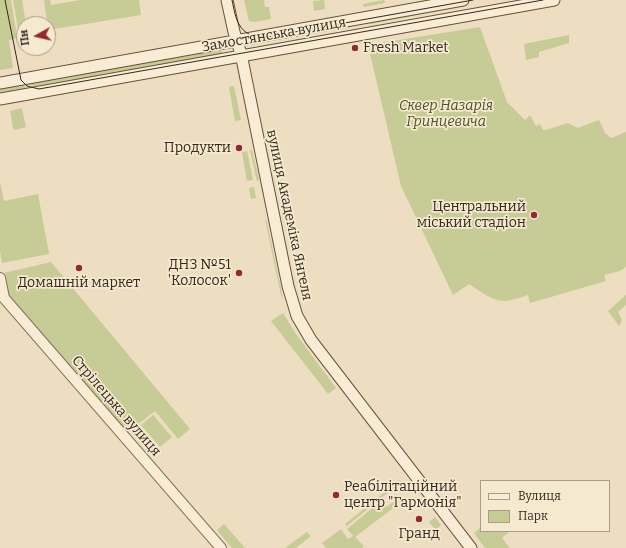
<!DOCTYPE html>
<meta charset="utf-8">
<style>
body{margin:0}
#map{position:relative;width:626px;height:548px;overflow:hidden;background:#eddec1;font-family:Bitter,serif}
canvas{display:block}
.legend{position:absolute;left:480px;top:480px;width:130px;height:52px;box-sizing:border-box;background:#f5e9d0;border:1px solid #a99c88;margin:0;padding:5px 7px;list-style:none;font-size:12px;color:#36281d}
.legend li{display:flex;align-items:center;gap:8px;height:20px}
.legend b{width:20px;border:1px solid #a99c88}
.north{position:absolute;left:16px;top:16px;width:40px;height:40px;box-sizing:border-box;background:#f5e9d0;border:1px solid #a99c88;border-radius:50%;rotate:262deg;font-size:11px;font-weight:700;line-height:16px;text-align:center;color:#36281d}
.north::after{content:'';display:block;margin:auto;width:14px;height:18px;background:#942a2f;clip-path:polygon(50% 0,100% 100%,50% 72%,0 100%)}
</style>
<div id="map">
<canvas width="626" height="548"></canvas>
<ul class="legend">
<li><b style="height:5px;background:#f8ecd4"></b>Вулиця</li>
<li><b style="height:11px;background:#c7cb95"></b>Парк</li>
</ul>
<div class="north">Пн</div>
</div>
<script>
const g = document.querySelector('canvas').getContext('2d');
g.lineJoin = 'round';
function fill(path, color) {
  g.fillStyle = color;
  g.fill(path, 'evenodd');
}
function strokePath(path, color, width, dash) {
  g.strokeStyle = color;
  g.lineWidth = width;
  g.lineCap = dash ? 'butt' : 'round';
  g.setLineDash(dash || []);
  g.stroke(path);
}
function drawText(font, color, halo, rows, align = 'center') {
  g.font = font + ' Bitter,serif';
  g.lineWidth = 3.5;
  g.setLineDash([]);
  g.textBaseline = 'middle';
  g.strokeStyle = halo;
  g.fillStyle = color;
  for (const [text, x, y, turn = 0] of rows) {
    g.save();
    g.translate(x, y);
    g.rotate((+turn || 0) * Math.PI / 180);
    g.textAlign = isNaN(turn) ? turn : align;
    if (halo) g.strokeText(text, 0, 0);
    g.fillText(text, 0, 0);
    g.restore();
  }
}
const green = new Path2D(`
 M0,0H11L17,36L15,39L9,40L13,68L0,70Z
 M13,0H22L26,24H24V36L22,37L19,34Z
 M44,0H50L51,5L80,0H140H139L141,15L48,30Z
 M244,0H264L265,7H269L271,19L254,22L249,21Z
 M324,0L325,9L314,11L313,1Z
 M384,0L385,3L364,7L363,4Z
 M450,7V9L370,24V22Z
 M341,27V29L258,43L257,41Z
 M480,27L507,102L525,120L530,115L536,126L540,124L543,130H546L568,123L578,128L599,120L605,133L611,138L626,132V267L620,271L604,275L606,281L530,303L528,295C521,297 514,300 506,301C493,302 480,291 469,284L453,295L401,186L368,45Z
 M569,35V43L539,52V57L526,60L524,44Z
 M221,47L223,55L40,87L33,86L27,84Z
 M20,83L29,89L0,95V87Z
 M234,86L241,120L235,121L229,87Z
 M22,108L26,127L15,130L13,128L10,111Z
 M250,150H252L259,180L257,181Z
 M247,151L253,180L247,181L242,152Z
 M0,182L4,201L38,194L49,254L2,263L0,251Z
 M254,187L256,198L251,199L249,188Z
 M265,219L267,222L282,293V300Z
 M51,262L190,429L178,439L155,411L127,433L9,296L4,273Z
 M626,295V305L618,312L622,320L619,326L608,311Z
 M283,313L296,334L336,388L328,394L271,321Z
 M153,415L172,437L160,447L141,425Z
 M400,480L401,482L347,526L345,524Z
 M382,500L387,507L393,502L396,506L355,537L364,546L362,548H326L322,543L341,529L348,539L353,536L347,529Z
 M435,517L441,525L436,530L429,522Z
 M224,524L245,548H232L217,530Z
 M481,527V531H510L502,538L510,548H485L474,533Z
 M307,532L311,536L296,548H285Z`);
const tertiary = new Path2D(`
 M0,278L4,298L221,548`);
const secondary = new Path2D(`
 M227,0L234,32L241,54L288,286L297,316L311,340L471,548
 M0,83L463,0
 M0,99L554,0`);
const tram = new Path2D(`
 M5,0L21,80L27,86L39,89L543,0
 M232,0C236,20 238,34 261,38L473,0`);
const markers = [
 [355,48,4,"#942a2f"],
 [239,148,4,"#942a2f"],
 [534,215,4,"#942a2f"],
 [79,268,4,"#942a2f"],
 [239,273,4,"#942a2f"],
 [336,495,4,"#942a2f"],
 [419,519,4,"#942a2f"]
];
const streetNames = [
 ["Замостянська вулиця",274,35,-10],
 ["вулиця Академіка Янгеля",289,215,78],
 ["Стрілецька вулиця",116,406,49]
];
const poiNames = [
 ["Fresh Market",363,48,"left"],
 ["Продукти",231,148],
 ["Центральний",526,207],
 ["міський стадіон",526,223],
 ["ДНЗ №51",231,265],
 ["'Колосок'",231,281],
 ["Домашній маркет",79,283,"center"],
 ["Реабілітаційний",344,487,"left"],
 ["центр \"Гармонія\"",344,503,"left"],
 ["Гранд",419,534,"center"]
];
const parkNames = [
 ["Сквер Назарія",446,106],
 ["Гринцевича",446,122]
];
fill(green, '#c7cb95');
strokePath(tertiary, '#866f59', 12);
strokePath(secondary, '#68503c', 13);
strokePath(tertiary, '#f8ecd4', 10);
strokePath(secondary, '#f8ecd4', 11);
strokePath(tram, '#36281d', 1);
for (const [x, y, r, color] of markers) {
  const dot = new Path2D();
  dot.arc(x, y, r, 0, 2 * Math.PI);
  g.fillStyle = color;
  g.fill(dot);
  strokePath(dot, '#f5e9d0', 1.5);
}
drawText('14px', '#36281d', '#f5e9d0', streetNames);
drawText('14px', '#36281d', '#f5e9d0', poiNames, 'right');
drawText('italic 14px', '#485224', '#f5e9d0', parkNames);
</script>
